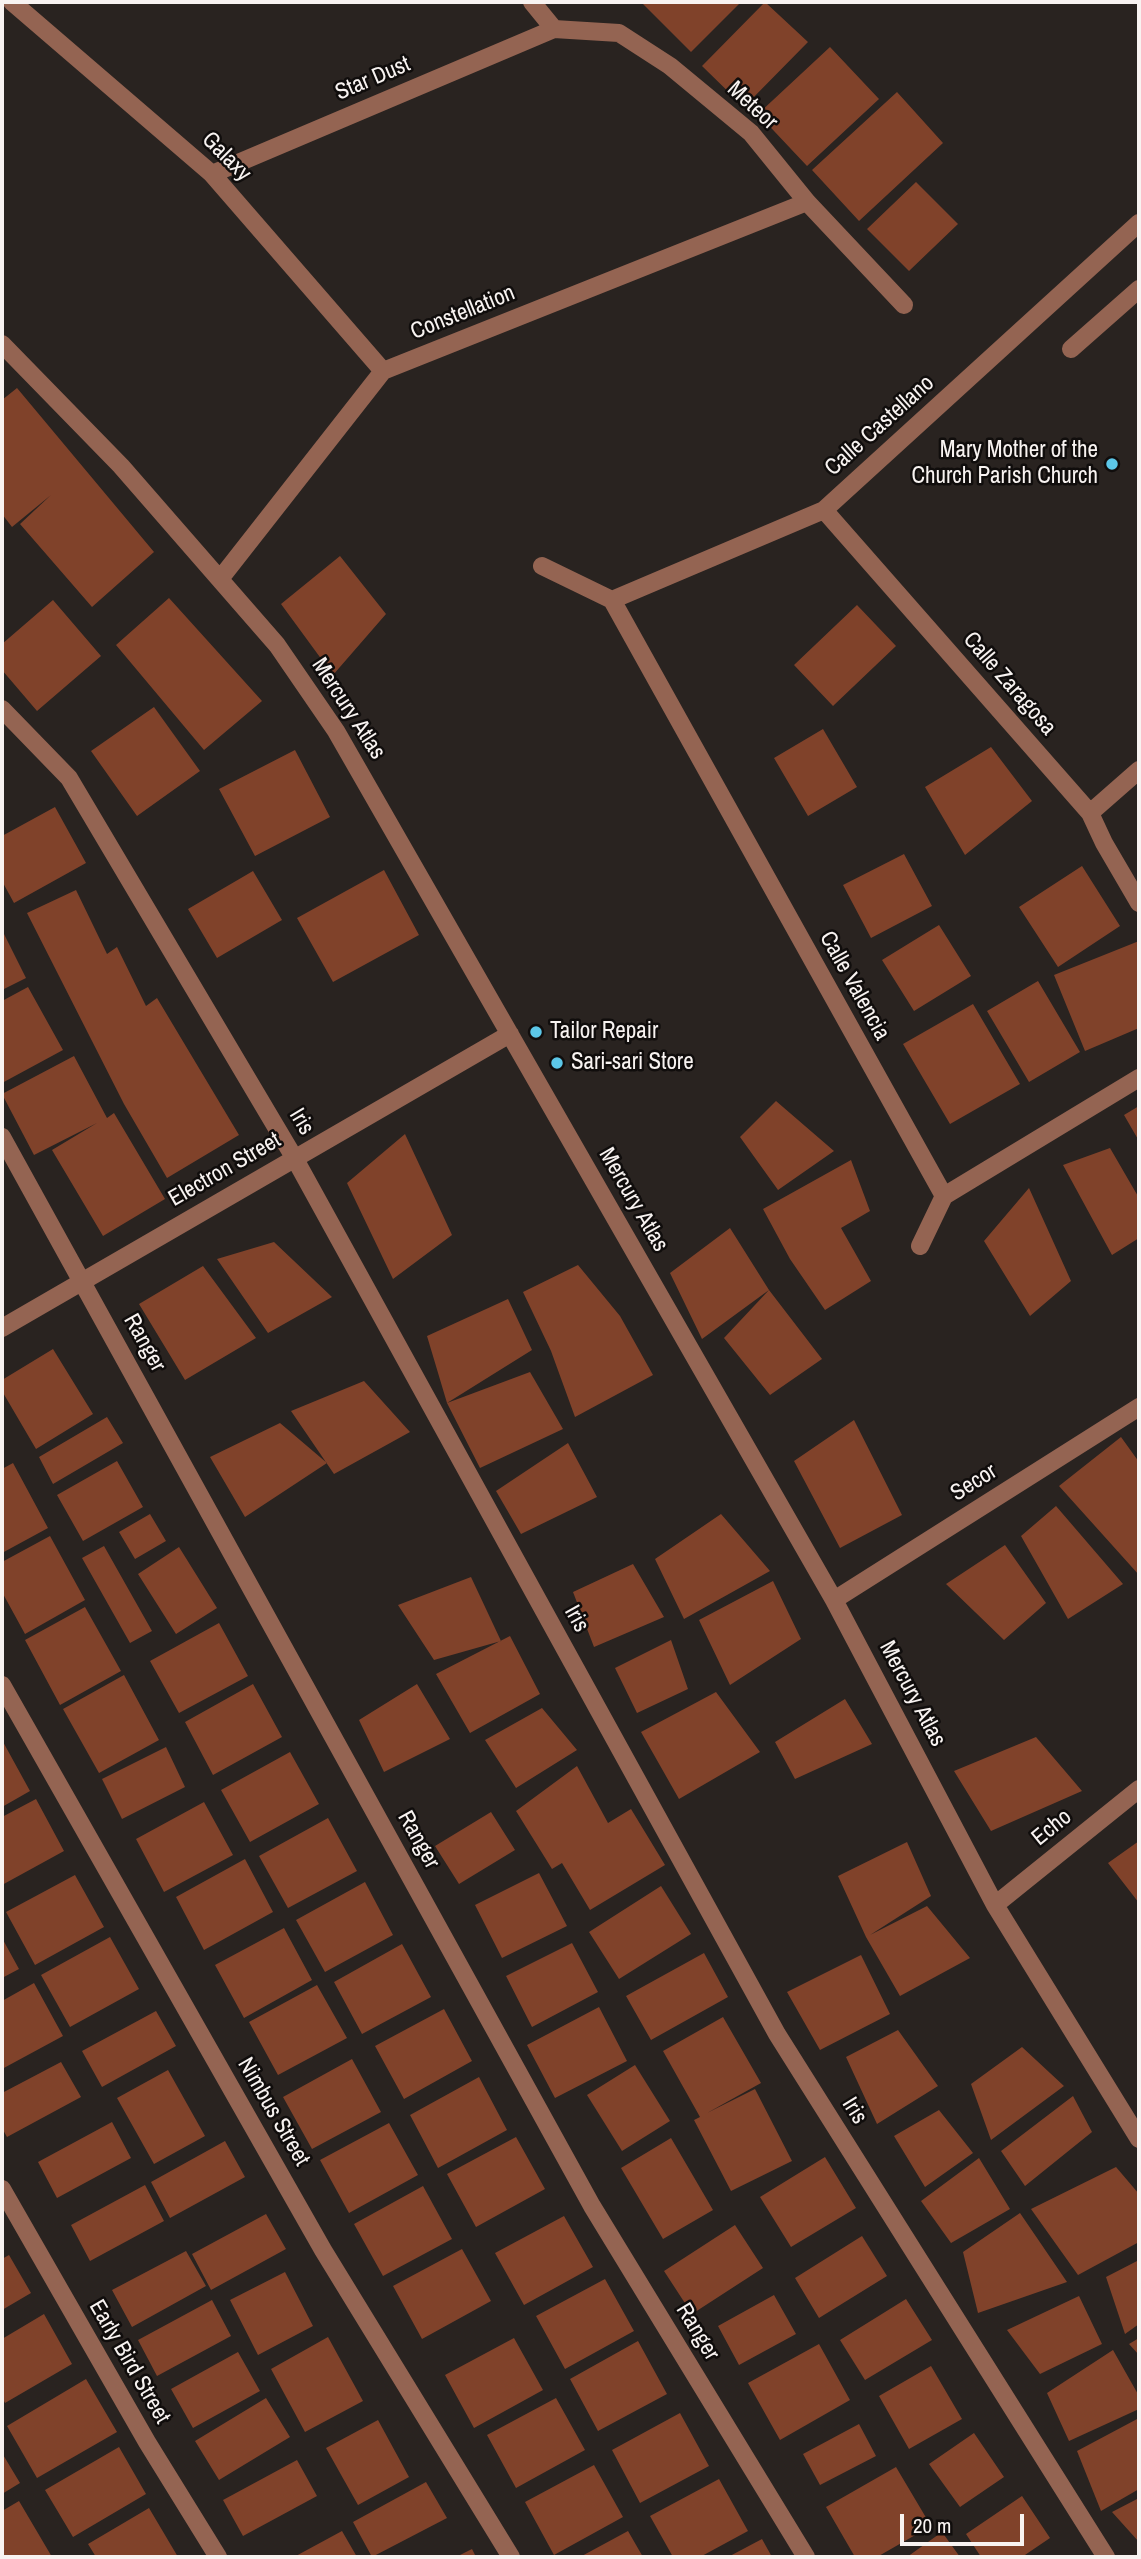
<!DOCTYPE html>
<style>
body{margin:0}
#map{position:relative;width:1141px;height:2559px;overflow:hidden;background:#292320;font-family:"Archivo Narrow",sans-serif}
canvas{display:block}
.frame{position:absolute;inset:0;border:4px solid #f8f3f1;pointer-events:none}
.scale{position:absolute;left:900px;top:2514px;width:124px;height:32px;box-sizing:border-box;border:4px solid #f8f3f1;border-top:0;padding-left:9px;font-size:21px;line-height:24px;white-space:nowrap;color:#f8f3f1;-webkit-text-stroke:5px #100d0c;paint-order:stroke}
</style>
<div id="map">
<canvas width="1141" height="2559"></canvas>
<div class="frame"></div>
<div class="scale">20 m</div>
</div>
<script>
const context = document.querySelector('canvas').getContext('2d');
context.lineJoin = 'round';
function fillPath(path, color) {
  context.fillStyle = color;
  context.fill(path, 'evenodd');
}
function poly(rows) {
  const path = new Path2D();
  for (const r of rows) {
    path.moveTo(r[0], r[1]);
    for (let i = 2; i < r.length; i += 2) path.lineTo(r[i], r[i + 1]);
  }
  return path;
}
function strokePath(path, color, width, dash) {
  context.strokeStyle = color;
  context.lineWidth = width;
  context.lineCap = dash ? 'butt' : 'round';
  context.setLineDash(dash || []);
  context.stroke(path);
}
function drawText(font, color, halo, rows, align = 'center') {
  context.font = font + ' "Archivo Narrow",sans-serif';
  context.lineWidth = 5;
  context.setLineDash([]);
  context.textBaseline = 'middle';
  context.strokeStyle = halo;
  context.fillStyle = color;
  for (const [text, x, y, turn = 0] of rows) {
    context.save();
    context.translate(x, y);
    context.rotate((+turn || 0) * Math.PI / 180);
    context.textAlign = isNaN(turn) ? turn : align;
    if (halo) context.strokeText(text, 0, 0);
    context.fillText(text, 0, 0);
    context.restore();
  }
}
fillPath(poly([
 [645,2,741,2,691,52,643,4],
 [765,2,808,42,744,107,702,66],
 [830,47,879,99,807,166,758,114],
 [897,92,943,143,859,221,812,170],
 [916,182,958,224,909,271,867,229],
 [17,388,154,552,92,607,20,524,51,495,12,527,2,514,2,400],
 [340,556,386,614,333,675,281,604],
 [169,598,262,701,204,750,116,645],
 [53,600,101,656,37,711,2,670,2,644],
 [857,605,896,646,833,706,794,665],
 [154,707,200,771,137,816,91,751],
 [823,729,857,787,808,816,774,758],
 [991,747,1032,801,965,855,925,787],
 [295,750,330,817,255,856,219,789],
 [55,807,86,863,14,903,2,881,2,836],
 [904,854,932,906,871,938,843,885],
 [1082,866,1120,926,1058,967,1019,907],
 [384,870,419,935,333,982,297,918],
 [253,871,282,920,217,958,188,909],
 [76,890,107,954,117,947,146,1006,157,998,239,1135,167,1178,124,1104,27,913],
 [939,925,971,976,914,1011,882,960],
 [2,930,26,978,2,990],
 [1139,941,1139,1028,1085,1051,1054,975],
 [1038,981,1080,1052,1029,1082,987,1011],
 [28,987,63,1050,2,1083,2,1001],
 [973,1004,1020,1084,950,1124,903,1044],
 [74,1056,107,1118,114,1113,165,1199,103,1236,52,1150,97,1123,34,1155,2,1094],
 [776,1101,834,1151,778,1190,740,1137],
 [1139,1106,1139,1141,1124,1115],
 [405,1134,452,1235,393,1279,347,1183],
 [1110,1148,1139,1198,1139,1238,1112,1255,1063,1165],
 [851,1160,870,1211,841,1228,871,1281,825,1310,790,1259,763,1209],
 [1029,1188,1071,1281,1030,1316,984,1241],
 [730,1228,769,1290,822,1359,770,1395,724,1338,769,1290,702,1339,670,1273],
 [274,1242,332,1297,268,1333,217,1259],
 [578,1265,620,1316,653,1375,575,1417,551,1351,523,1292],
 [203,1266,256,1338,185,1380,139,1304],
 [508,1299,532,1350,447,1403,427,1336],
 [53,1349,93,1414,36,1449,2,1391,2,1380],
 [530,1372,563,1429,480,1468,447,1403],
 [364,1381,410,1432,334,1474,291,1411],
 [107,1417,123,1443,53,1484,39,1457],
 [854,1420,902,1515,840,1548,794,1461],
 [280,1423,327,1463,245,1517,210,1457],
 [1121,1437,1139,1462,1139,1575,1059,1486],
 [568,1443,597,1497,521,1534,496,1491],
 [117,1461,143,1507,83,1541,57,1495],
 [13,1463,48,1528,2,1553,2,1469],
 [1056,1506,1123,1584,1068,1619,1021,1536],
 [150,1514,166,1541,135,1559,119,1532],
 [721,1514,770,1571,684,1619,655,1559],
 [50,1536,85,1600,25,1634,2,1592,2,1562],
 [1005,1545,1046,1603,1004,1640,946,1584],
 [104,1546,152,1631,130,1643,82,1558],
 [179,1547,217,1608,176,1634,138,1574],
 [633,1564,664,1617,594,1647,573,1592],
 [471,1577,501,1641,434,1660,398,1605],
 [773,1581,801,1639,730,1685,699,1620],
 [85,1607,121,1671,60,1705,25,1640],
 [219,1623,248,1676,179,1713,150,1661],
 [510,1636,540,1694,470,1733,436,1674],
 [671,1640,688,1689,637,1713,615,1668],
 [124,1675,159,1740,99,1773,63,1709],
 [253,1684,282,1737,213,1775,185,1722],
 [417,1684,450,1739,384,1772,359,1720],
 [716,1692,760,1752,679,1799,641,1732],
 [845,1699,872,1744,795,1779,775,1742],
 [542,1708,577,1750,516,1788,485,1740],
 [1036,1737,1082,1791,991,1831,954,1771],
 [2,1740,30,1791,2,1807],
 [166,1747,185,1787,122,1819,102,1779],
 [290,1752,319,1804,250,1842,221,1790],
 [577,1766,608,1823,631,1809,665,1865,590,1910,562,1863,552,1869,516,1811],
 [36,1799,64,1851,2,1885,2,1817],
 [204,1802,233,1855,164,1892,136,1839],
 [491,1812,515,1850,459,1884,435,1846],
 [328,1818,357,1871,288,1908,259,1856],
 [1139,1841,1139,1903,1108,1863],
 [907,1842,931,1896,870,1935,927,1906,970,1958,900,1996,866,1937,838,1876],
 [245,1859,273,1912,204,1950,176,1897],
 [539,1873,567,1926,502,1958,475,1905],
 [75,1875,104,1927,35,1965,6,1912],
 [365,1882,393,1935,325,1972,296,1920],
 [661,1886,691,1934,619,1979,589,1932],
 [284,1928,312,1980,244,2018,215,1965],
 [110,1937,139,1989,70,2027,41,1975],
 [2,1938,19,1969,2,1978],
 [572,1943,598,1992,532,2027,506,1976],
 [402,1944,431,1997,362,2034,334,1982],
 [704,1953,728,1997,651,2040,626,1996],
 [861,1955,890,2014,820,2050,787,1992],
 [34,1983,63,2036,2,2069,2,2001],
 [317,1985,347,2038,278,2075,249,2022],
 [599,2007,627,2061,555,2098,527,2045],
 [444,2009,472,2061,404,2099,375,2046],
 [156,2011,176,2046,102,2087,82,2051],
 [723,2017,761,2083,707,2113,755,2089,792,2161,731,2191,694,2120,700,2117,663,2051],
 [898,2030,938,2086,877,2124,846,2057],
 [1022,2047,1064,2086,991,2140,971,2084],
 [352,2059,381,2112,312,2149,283,2097],
 [61,2062,81,2097,7,2137,2,2128,2,2093],
 [635,2065,670,2121,622,2151,587,2095],
 [168,2070,205,2136,154,2164,117,2098],
 [479,2077,507,2130,438,2168,410,2115],
 [1073,2096,1092,2132,1025,2186,1001,2151],
 [939,2110,973,2153,925,2187,894,2136],
 [112,2122,131,2158,57,2198,38,2162],
 [389,2123,418,2175,349,2213,320,2160],
 [516,2137,545,2189,476,2227,447,2174],
 [671,2138,713,2210,663,2239,621,2168],
 [225,2141,245,2177,170,2218,151,2182],
 [825,2157,856,2208,791,2247,760,2197],
 [979,2158,1010,2209,951,2243,921,2201],
 [1116,2167,1139,2194,1139,2242,1078,2275,1031,2209],
 [145,2185,164,2221,90,2261,71,2225],
 [423,2186,452,2239,383,2276,354,2224],
 [1020,2213,1067,2282,978,2313,963,2252],
 [266,2214,286,2249,211,2290,192,2254],
 [564,2216,593,2267,524,2305,495,2253],
 [735,2225,763,2268,692,2314,664,2271],
 [862,2236,887,2276,819,2318,795,2278],
 [462,2249,491,2301,422,2339,393,2286],
 [186,2251,206,2286,132,2327,112,2290],
 [9,2255,31,2293,2,2310,2,2259],
 [1139,2260,1139,2324,1125,2334,1106,2277],
 [285,2272,313,2326,258,2355,230,2300],
 [605,2279,634,2331,565,2369,536,2316],
 [774,2295,796,2334,739,2365,718,2326],
 [1079,2296,1102,2344,1040,2374,1007,2330],
 [906,2299,932,2340,865,2380,840,2340],
 [212,2300,231,2336,157,2376,138,2340],
 [44,2314,72,2364,5,2403,2,2397,2,2339],
 [328,2337,363,2401,305,2432,271,2369],
 [514,2338,543,2390,474,2428,445,2375],
 [1139,2338,1139,2355,1129,2344],
 [638,2341,667,2394,598,2431,570,2379],
 [819,2344,850,2400,780,2440,748,2383],
 [1113,2350,1139,2396,1139,2409,1069,2441,1047,2393],
 [238,2352,260,2391,193,2428,171,2389],
 [931,2366,962,2419,909,2449,879,2396],
 [86,2379,117,2432,37,2478,7,2426],
 [266,2398,290,2437,219,2480,195,2441],
 [556,2398,585,2450,516,2488,487,2435],
 [680,2413,709,2466,640,2503,612,2450],
 [1139,2418,1139,2489,1101,2511,1077,2451],
 [378,2420,409,2477,358,2505,326,2448],
 [859,2424,876,2456,820,2485,803,2454],
 [974,2433,1004,2477,960,2507,929,2464],
 [119,2447,146,2494,73,2537,45,2490],
 [2,2453,20,2483,2,2494],
 [297,2460,317,2496,243,2536,223,2500],
 [594,2465,623,2517,554,2555,525,2502],
 [896,2467,931,2526,877,2557,855,2557,826,2507],
 [719,2479,748,2531,700,2557,673,2557,650,2516],
 [426,2482,447,2518,372,2557,353,2522],
 [1022,2496,1050,2538,1022,2557,981,2557,966,2534],
 [1139,2498,1139,2542,1112,2512],
 [19,2501,52,2557,2,2557,2,2511],
 [149,2508,178,2557,96,2557,88,2544],
 [342,2531,357,2557,294,2557],
 [628,2531,643,2557,580,2557],
 [942,2532,960,2557,907,2557],
 [762,2539,772,2557,728,2557],
 [472,2549,476,2557,456,2557]
]), '#80422a');
strokePath(poly([
 [12,2,212,174,383,371],
 [532,2,554,29,619,33,670,66,751,133,807,202,904,305],
 [212,174,554,29],
 [2,344,121,466,277,645,336,731,834,1600,995,1905,1139,2139],
 [1071,349,1139,289],
 [824,510,1090,813,1104,843,1139,903],
 [542,566,612,600],
 [220,579,383,371,807,202],
 [612,600,944,1196],
 [612,600,824,510,1139,223],
 [2,709,69,778,295,1159,777,2034,1106,2557],
 [1090,813,1139,770],
 [2,1137,592,2206,806,2557],
 [944,1196,1139,1078],
 [920,1246,944,1196],
 [2,1328,510,1034],
 [834,1600,1139,1407],
 [2,1685,323,2250,511,2557],
 [995,1905,1139,1789],
 [2,2189,147,2442,218,2557]
]), '#946452', 18);
for (const [x, y, r, color] of [
 [1112,464,7,"#5cc7e8"],
 [536,1032,7,"#5cc7e8"],
 [557,1063,7,"#5cc7e8"]
]) {
  const dot = new Path2D();
  dot.arc(x, y, r, 0, 2 * Math.PI);
  context.fillStyle = color;
  context.fill(dot);
  strokePath(dot, '#100d0c', 2.5);
}
drawText('23px', '#f8f3f1', '#100d0c', [
 ["Star Dust",373,79,-23],
 ["Meteor",752,106,43],
 ["Galaxy",226,157,45],
 ["Constellation",463,313,-22],
 ["Calle Castellano",880,426,-42],
 ["Calle Zaragosa",1009,684,49],
 ["Mercury Atlas",348,709,57],
 ["Calle Valencia",854,986,61],
 ["Iris",301,1122,59],
 ["Electron Street",225,1170,-30],
 ["Mercury Atlas",633,1200,60],
 ["Ranger",144,1343,61],
 ["Secor",974,1483,-32],
 ["Iris",576,1619,61],
 ["Mercury Atlas",912,1694,62],
 ["Echo",1052,1828,-39],
 ["Ranger",418,1840,61],
 ["Iris",854,2111,58],
 ["Nimbus Street",273,2112,60],
 ["Ranger",697,2332,59],
 ["Early Bird Street",129,2362,60]
]);
drawText('23px', '#f8f3f1', '#100d0c', [
 ["Mary Mother of the",1098,451,"right"],
 ["Church Parish Church",1098,477,"right"],
 ["Tailor Repair",550,1032],
 ["Sari-sari Store",571,1063]
], 'left');
</script>
